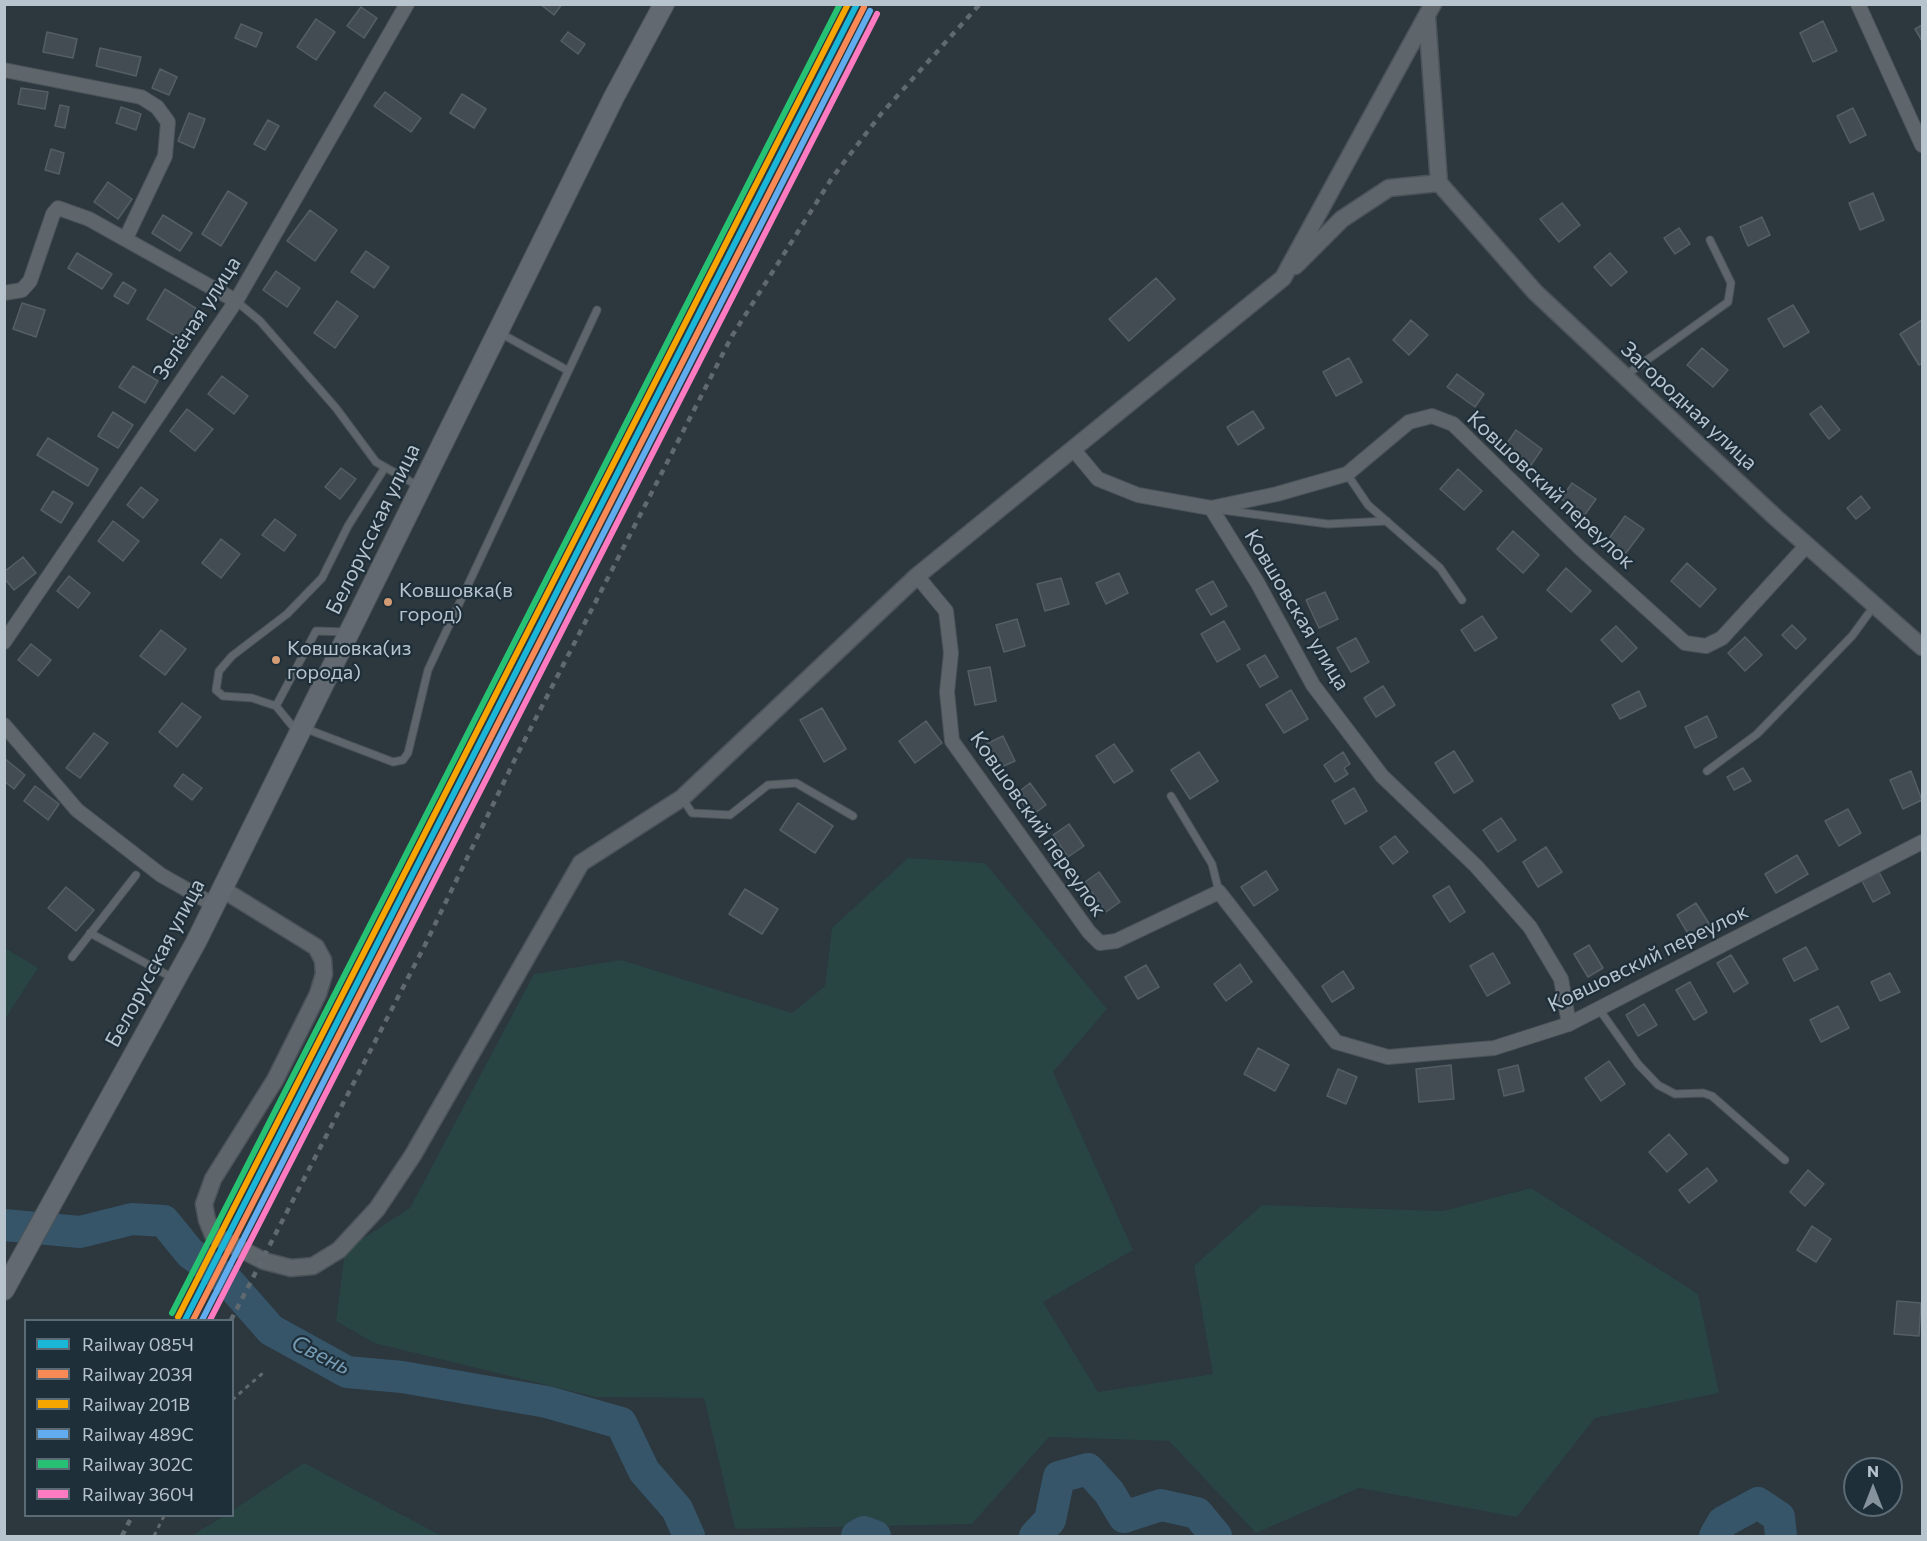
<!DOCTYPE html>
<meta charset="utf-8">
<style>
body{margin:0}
#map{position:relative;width:1927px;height:1541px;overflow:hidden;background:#2c373e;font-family:Commissioner,sans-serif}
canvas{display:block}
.frame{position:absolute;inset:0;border:6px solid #b7c4ce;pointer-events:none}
.legend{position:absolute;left:24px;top:1319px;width:210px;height:198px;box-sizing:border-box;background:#1e2f3a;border:2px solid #5b6b75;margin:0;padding:8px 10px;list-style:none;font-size:18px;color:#b7c4ce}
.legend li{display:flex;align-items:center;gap:12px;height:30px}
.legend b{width:30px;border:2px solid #5b6b75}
.north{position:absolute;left:1843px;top:1457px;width:60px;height:60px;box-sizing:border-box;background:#1e2f3a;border:2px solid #5b6b75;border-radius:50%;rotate:0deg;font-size:16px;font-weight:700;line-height:24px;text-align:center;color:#b7c4ce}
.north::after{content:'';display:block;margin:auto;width:21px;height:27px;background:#86939c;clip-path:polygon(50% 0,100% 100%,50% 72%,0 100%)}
</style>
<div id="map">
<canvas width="1927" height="1541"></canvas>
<div class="frame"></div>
<ul class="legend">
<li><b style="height:8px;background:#1ab6d8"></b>Railway 085Ч</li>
<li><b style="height:8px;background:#f98a56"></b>Railway 203Я</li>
<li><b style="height:8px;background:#f7a600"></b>Railway 201В</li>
<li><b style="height:8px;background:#60acee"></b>Railway 489С</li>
<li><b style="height:8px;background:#26c172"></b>Railway 302С</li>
<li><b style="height:8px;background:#fe7ac1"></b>Railway 360Ч</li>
</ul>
<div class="north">N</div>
</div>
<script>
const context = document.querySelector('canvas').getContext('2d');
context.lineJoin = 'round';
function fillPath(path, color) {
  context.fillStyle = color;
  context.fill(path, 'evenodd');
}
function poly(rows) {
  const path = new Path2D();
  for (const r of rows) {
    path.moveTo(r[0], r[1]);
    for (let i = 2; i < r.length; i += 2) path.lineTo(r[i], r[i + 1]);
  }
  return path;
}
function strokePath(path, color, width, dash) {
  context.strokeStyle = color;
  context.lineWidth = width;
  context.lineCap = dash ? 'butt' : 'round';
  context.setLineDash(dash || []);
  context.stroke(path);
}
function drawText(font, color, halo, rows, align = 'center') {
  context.font = font + ' Commissioner,sans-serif';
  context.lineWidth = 4.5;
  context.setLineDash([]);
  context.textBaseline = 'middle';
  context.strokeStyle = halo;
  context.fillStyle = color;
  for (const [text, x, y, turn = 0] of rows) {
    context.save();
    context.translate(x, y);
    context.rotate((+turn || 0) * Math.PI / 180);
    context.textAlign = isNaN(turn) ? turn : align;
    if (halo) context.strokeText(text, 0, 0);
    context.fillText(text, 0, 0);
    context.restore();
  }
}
fillPath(poly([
 [908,858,985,863,1107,1009,1053,1072,1133,1250,1043,1302,1098,1392,1213,1374,1194,1266,1262,1205,1443,1211,1531,1188,1698,1294,1719,1393,1595,1418,1517,1517,1359,1488,1256,1533,1169,1441,1049,1437,972,1524,735,1529,704,1398,596,1397,374,1343,336,1321,345,1250,410,1208,534,974,621,960,792,1013,825,986,832,928],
 [5,948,38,968,5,1019,5,947],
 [304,1463,442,1536,191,1536,224,1516,232,1516,233,1510]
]), '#284443');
strokePath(poly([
 [4,1225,80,1232,132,1219,164,1221,190,1253,227,1280,271,1330,347,1372,402,1377,547,1402,621,1423,644,1471,677,1509,689,1536],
 [857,1536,864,1532,875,1536],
 [1035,1536,1050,1520,1059,1477,1088,1469,1109,1492,1124,1517,1161,1505,1197,1513,1216,1536],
 [1715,1536,1723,1522,1758,1503,1779,1517,1781,1536]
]), '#365569', 32);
const building = poly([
 [540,4,562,4,554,15,540,4],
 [361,7,377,18,364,38,347,26,361,7],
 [316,19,335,32,316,60,297,47,316,19],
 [1823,21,1837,51,1813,62,1800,33,1823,21],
 [241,24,262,33,256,47,235,38,241,24],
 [1922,25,1922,41,1915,29,1922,25],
 [47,32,77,39,73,58,43,52,47,32],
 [568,32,585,44,578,54,561,41,568,32],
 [100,48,141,57,136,76,96,66,100,48],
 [160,69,177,77,169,95,152,88,160,69],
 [21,88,48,92,45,109,18,104,21,88],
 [385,92,421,118,411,132,374,106,385,92],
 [462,94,486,109,474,128,450,113,462,94],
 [60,105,69,107,65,128,55,126,60,105],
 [121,107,141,114,136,130,116,123,121,107],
 [1853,108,1866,135,1850,143,1837,116,1853,108],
 [189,113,205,119,194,148,178,141,189,113],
 [268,120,279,126,265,150,254,144,268,120],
 [51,149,64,153,59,174,45,170,51,149],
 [108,182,132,199,118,219,94,202,108,182],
 [228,191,247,203,221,246,202,234,228,191],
 [1873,193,1884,220,1860,230,1849,203,1873,193],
 [1562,203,1580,225,1559,242,1540,219,1562,203],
 [310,210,337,230,315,261,287,241,310,210],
 [163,215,192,233,180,251,152,233,163,215],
 [1762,217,1770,235,1748,246,1740,227,1762,217],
 [1679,228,1690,244,1675,254,1664,238,1679,228],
 [366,251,389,267,374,288,351,272,366,251],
 [77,253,112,274,102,289,68,268,77,253],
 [1610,253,1627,272,1611,286,1594,267,1610,253],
 [276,271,300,288,287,307,263,290,276,271],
 [1156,278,1175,299,1129,341,1109,319,1156,278],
 [123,282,136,290,128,304,114,296,123,282],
 [165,289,200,311,182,340,147,319,165,289],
 [337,301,358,316,335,348,314,333,337,301],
 [22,303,45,310,36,337,13,329,22,303],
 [1793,305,1809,332,1784,347,1768,319,1793,305],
 [1411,320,1428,335,1409,355,1393,340,1411,320],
 [1922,320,1922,363,1919,365,1900,334,1922,320],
 [1702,348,1728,370,1713,387,1687,365,1702,348],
 [1349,358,1362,382,1336,396,1323,372,1349,358],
 [133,366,158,381,145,403,119,387,133,366],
 [1457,374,1484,394,1475,407,1447,387,1457,374],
 [222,376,248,396,234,414,208,394,222,376],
 [1821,406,1840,430,1829,439,1810,414,1821,406],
 [187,409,213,429,195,451,170,431,187,409],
 [1253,411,1264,428,1238,445,1227,427,1253,411],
 [113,412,133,425,118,448,98,436,113,412],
 [1516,430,1542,449,1531,465,1505,446,1516,430],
 [48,438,98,469,88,486,37,455,48,438],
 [341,468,356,479,340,499,325,487,341,468],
 [1458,469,1482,491,1464,510,1440,489,1458,469],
 [1572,483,1596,499,1584,516,1561,499,1572,483],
 [141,487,158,500,143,518,127,505,141,487],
 [53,491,73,503,61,523,41,510,53,491],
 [1861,496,1870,508,1856,519,1847,508,1861,496],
 [1625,516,1644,529,1626,553,1608,540,1625,516],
 [275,519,296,535,284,551,262,535,275,519],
 [113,521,139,541,123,561,98,541,113,521],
 [1513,531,1539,555,1523,573,1497,549,1513,531],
 [221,539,240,554,221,578,202,563,221,539],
 [23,557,36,573,14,590,4,578,4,572,23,557],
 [1687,563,1716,589,1700,607,1671,581,1687,563],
 [1566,568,1591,591,1571,612,1547,590,1566,568],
 [1119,573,1128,593,1106,604,1096,583,1119,573],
 [69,576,90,593,78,608,57,591,69,576],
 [1061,578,1069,604,1045,611,1037,584,1061,578],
 [1213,581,1227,606,1211,615,1196,590,1213,581],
 [1325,592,1338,619,1319,628,1306,600,1325,592],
 [1482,616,1497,638,1475,651,1461,630,1482,616],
 [1017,619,1025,646,1004,652,996,625,1017,619],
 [1224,621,1240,649,1217,662,1201,634,1224,621],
 [1792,625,1806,639,1796,649,1782,635,1792,625],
 [1616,626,1637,648,1622,662,1601,640,1616,626],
 [161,630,186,649,165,675,140,656,161,630],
 [1745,637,1762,655,1745,671,1728,653,1745,637],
 [1356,638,1369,662,1351,672,1337,648,1356,638],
 [31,644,51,660,38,676,18,660,31,644],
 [1265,655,1278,677,1260,687,1247,665,1265,655],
 [990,667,996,701,975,705,968,671,990,667],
 [1383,686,1395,705,1376,717,1364,698,1383,686],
 [1291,690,1308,719,1284,733,1266,705,1291,690],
 [1639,691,1646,706,1620,719,1612,705,1639,691],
 [182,703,201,717,177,747,159,732,182,703],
 [822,708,846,749,824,762,800,720,822,708],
 [1707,716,1717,737,1695,748,1685,727,1707,716],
 [926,721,942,743,915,763,899,741,926,721],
 [94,733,108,743,80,778,66,768,94,733],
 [1003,736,1015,761,997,769,986,744,1003,736],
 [1114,744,1133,771,1114,783,1096,756,1114,744],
 [1454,751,1473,781,1454,793,1435,763,1454,751],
 [1199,752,1218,781,1190,799,1171,770,1199,752],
 [1343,752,1350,764,1344,768,1348,774,1335,782,1324,765,1343,752],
 [4,758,25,775,14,789,4,781,4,758],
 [1743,768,1751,781,1734,790,1727,777,1743,768],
 [1911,771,1922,800,1903,809,1890,780,1911,771],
 [183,774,202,788,192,800,174,786,183,774],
 [1030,783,1046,805,1031,816,1016,794,1030,783],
 [35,786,59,804,48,820,24,801,35,786],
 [1354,788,1367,811,1345,824,1332,801,1354,788],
 [798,803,833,826,815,853,780,830,798,803],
 [1848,809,1861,833,1839,846,1825,821,1848,809],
 [1501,818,1516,840,1498,852,1483,830,1501,818],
 [1069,824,1084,846,1068,857,1053,835,1069,824],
 [1395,836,1408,852,1393,864,1380,847,1395,836],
 [1546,847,1562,872,1538,887,1523,862,1546,847],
 [1797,855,1808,874,1776,893,1765,874,1797,855],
 [1266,871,1278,890,1254,906,1241,887,1266,871],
 [1099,872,1120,902,1106,912,1085,882,1099,872],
 [1879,872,1890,893,1873,902,1862,881,1879,872],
 [1449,886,1465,912,1450,922,1433,896,1449,886],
 [66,887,94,910,76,931,48,908,66,887],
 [745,889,778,909,762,934,729,914,745,889],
 [1696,903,1710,925,1690,937,1677,915,1696,903],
 [1589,945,1603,968,1588,977,1574,954,1589,945],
 [1806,947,1818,969,1794,981,1783,959,1806,947],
 [1493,953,1510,983,1487,996,1470,966,1493,953],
 [1731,955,1748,983,1734,992,1717,963,1731,955],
 [1240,964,1252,982,1226,1001,1214,984,1240,964],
 [1146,965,1159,987,1138,999,1125,977,1146,965],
 [1343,971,1354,988,1332,1002,1322,986,1343,971],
 [1890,973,1900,992,1880,1001,1871,982,1890,973],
 [1690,982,1707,1012,1694,1020,1676,990,1690,982],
 [1644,1004,1657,1025,1638,1036,1626,1015,1644,1004],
 [1838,1006,1849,1028,1821,1042,1810,1020,1838,1006],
 [1258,1048,1289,1065,1275,1091,1244,1074,1258,1048],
 [1609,1061,1625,1084,1601,1101,1585,1078,1609,1061],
 [1451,1065,1454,1099,1419,1102,1416,1069,1451,1065],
 [1518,1065,1524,1091,1504,1096,1498,1070,1518,1065],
 [1338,1069,1357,1077,1346,1104,1327,1096,1338,1069],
 [1669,1134,1687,1154,1667,1172,1649,1152,1669,1134],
 [1707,1168,1717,1181,1689,1203,1679,1190,1707,1168],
 [1808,1170,1824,1184,1805,1206,1790,1192,1808,1170],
 [1812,1226,1831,1239,1816,1262,1797,1250,1812,1226],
 [1897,1301,1921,1303,1919,1336,1894,1334,1897,1301]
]);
fillPath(building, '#434c52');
strokePath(building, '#545e65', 1.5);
const service = poly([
 [236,301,260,321,336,408,376,462,420,487],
 [500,333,567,370],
 [1626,375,1728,302,1731,283,1710,240],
 [1347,474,1368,505,1440,568,1462,600],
 [1222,510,1328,524,1387,521],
 [276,706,252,698,223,696,216,690,219,671,232,656,287,614,322,578,348,526,384,469],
 [304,728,393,762,403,760,408,753,428,670,597,310],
 [298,733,276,706,316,631,347,632],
 [1707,771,1757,734,1852,636,1874,606],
 [1171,796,1212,864,1219,892],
 [682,798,692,813,730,815,768,785,796,783,853,816],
 [90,933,173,978],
 [72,957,136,875],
 [1599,1009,1638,1064,1658,1085,1675,1094,1703,1093,1712,1096,1785,1160]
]);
const minor = poly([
 [1858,4,1922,145],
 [4,70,141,97,157,107,168,122,165,156,126,238],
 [4,293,22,290,30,281,53,214,58,208,89,219,236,301],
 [1073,449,1098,479,1138,495,1211,508,1257,582,1313,685,1382,776,1476,866,1530,927,1561,979,1569,1024],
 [1211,508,1277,494,1347,474,1409,422,1432,416,1453,424,1581,549,1685,643,1706,646,1722,638,1807,545],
 [917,576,946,611,951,653,947,692,952,741,1089,932,1100,943,1116,941,1219,892,1336,1042,1388,1057,1494,1048,1569,1024,1922,842],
 [4,642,236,301,407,4],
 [4,725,77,810,161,875,214,905]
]);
const tertiary = poly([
 [1427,17,1439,183],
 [1439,183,1535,292,1775,517,1922,647],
 [1295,266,1342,219,1389,188,1439,183],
 [222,889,316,947,323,960,324,974,318,994,275,1080,213,1179,204,1204,207,1220,213,1235,264,1261,291,1268,313,1266,339,1250,377,1209,413,1155,581,863,682,798,917,576,1283,278,1433,4]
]);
const secondary = poly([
 [4,1290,196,942,614,97,664,4]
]);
strokePath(service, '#4b5358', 9);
strokePath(minor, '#4b5358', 16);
strokePath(tertiary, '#4b5358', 19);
strokePath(secondary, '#4b5358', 22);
strokePath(poly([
 [232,1400,264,1372],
 [154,1536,164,1516]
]), '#60696e', 3, [4.5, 4.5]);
strokePath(service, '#5e656b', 7);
strokePath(minor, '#5e656b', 14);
strokePath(tertiary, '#5e656b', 16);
strokePath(secondary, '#626970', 20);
strokePath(poly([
 [231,1320,425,945,517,755,732,336,832,178,881,114,980,4],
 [122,1536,132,1516]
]), '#616970', 4.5, [6, 6]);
strokePath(poly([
 [185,1320,857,4]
]), '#1ab6d8', 6);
strokePath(poly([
 [193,1320,864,7]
]), '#f98a56', 6);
strokePath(poly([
 [178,1317,848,4]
]), '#f7a600', 6);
strokePath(poly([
 [202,1320,870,11]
]), '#60acee', 6);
strokePath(poly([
 [172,1313,840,4]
]), '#26c172', 6);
strokePath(poly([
 [210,1320,877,14]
]), '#fe7ac1', 6);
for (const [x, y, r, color] of [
 [388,602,5,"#d39c74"],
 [276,660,5,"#d39c74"]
]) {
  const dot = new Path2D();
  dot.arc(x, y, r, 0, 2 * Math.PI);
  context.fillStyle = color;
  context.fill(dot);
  strokePath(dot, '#1e2f3a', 2);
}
drawText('20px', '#b7c4ce', '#1e2f3a', [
 ["Ковшовка(в",399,590],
 ["город)",399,614],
 ["Ковшовка(из",287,648],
 ["города)",287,672]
], 'left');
drawText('21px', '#b7c4ce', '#1e2f3a', [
 ["Зелёная улица",197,318,-57],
 ["Загородная улица",1689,406,43],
 ["Ковшовский переулок",1551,490,43],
 ["Белорусская улица",373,529,-64],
 ["Ковшовская улица",1297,610,59],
 ["Ковшовский переулок",1038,824,55],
 ["Ковшовский переулок",1648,958,-26],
 ["Белорусская улица",155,963,-62]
]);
drawText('italic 22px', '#759bb3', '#1e2f3a', [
 ["Свень",321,1355,26]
]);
</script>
